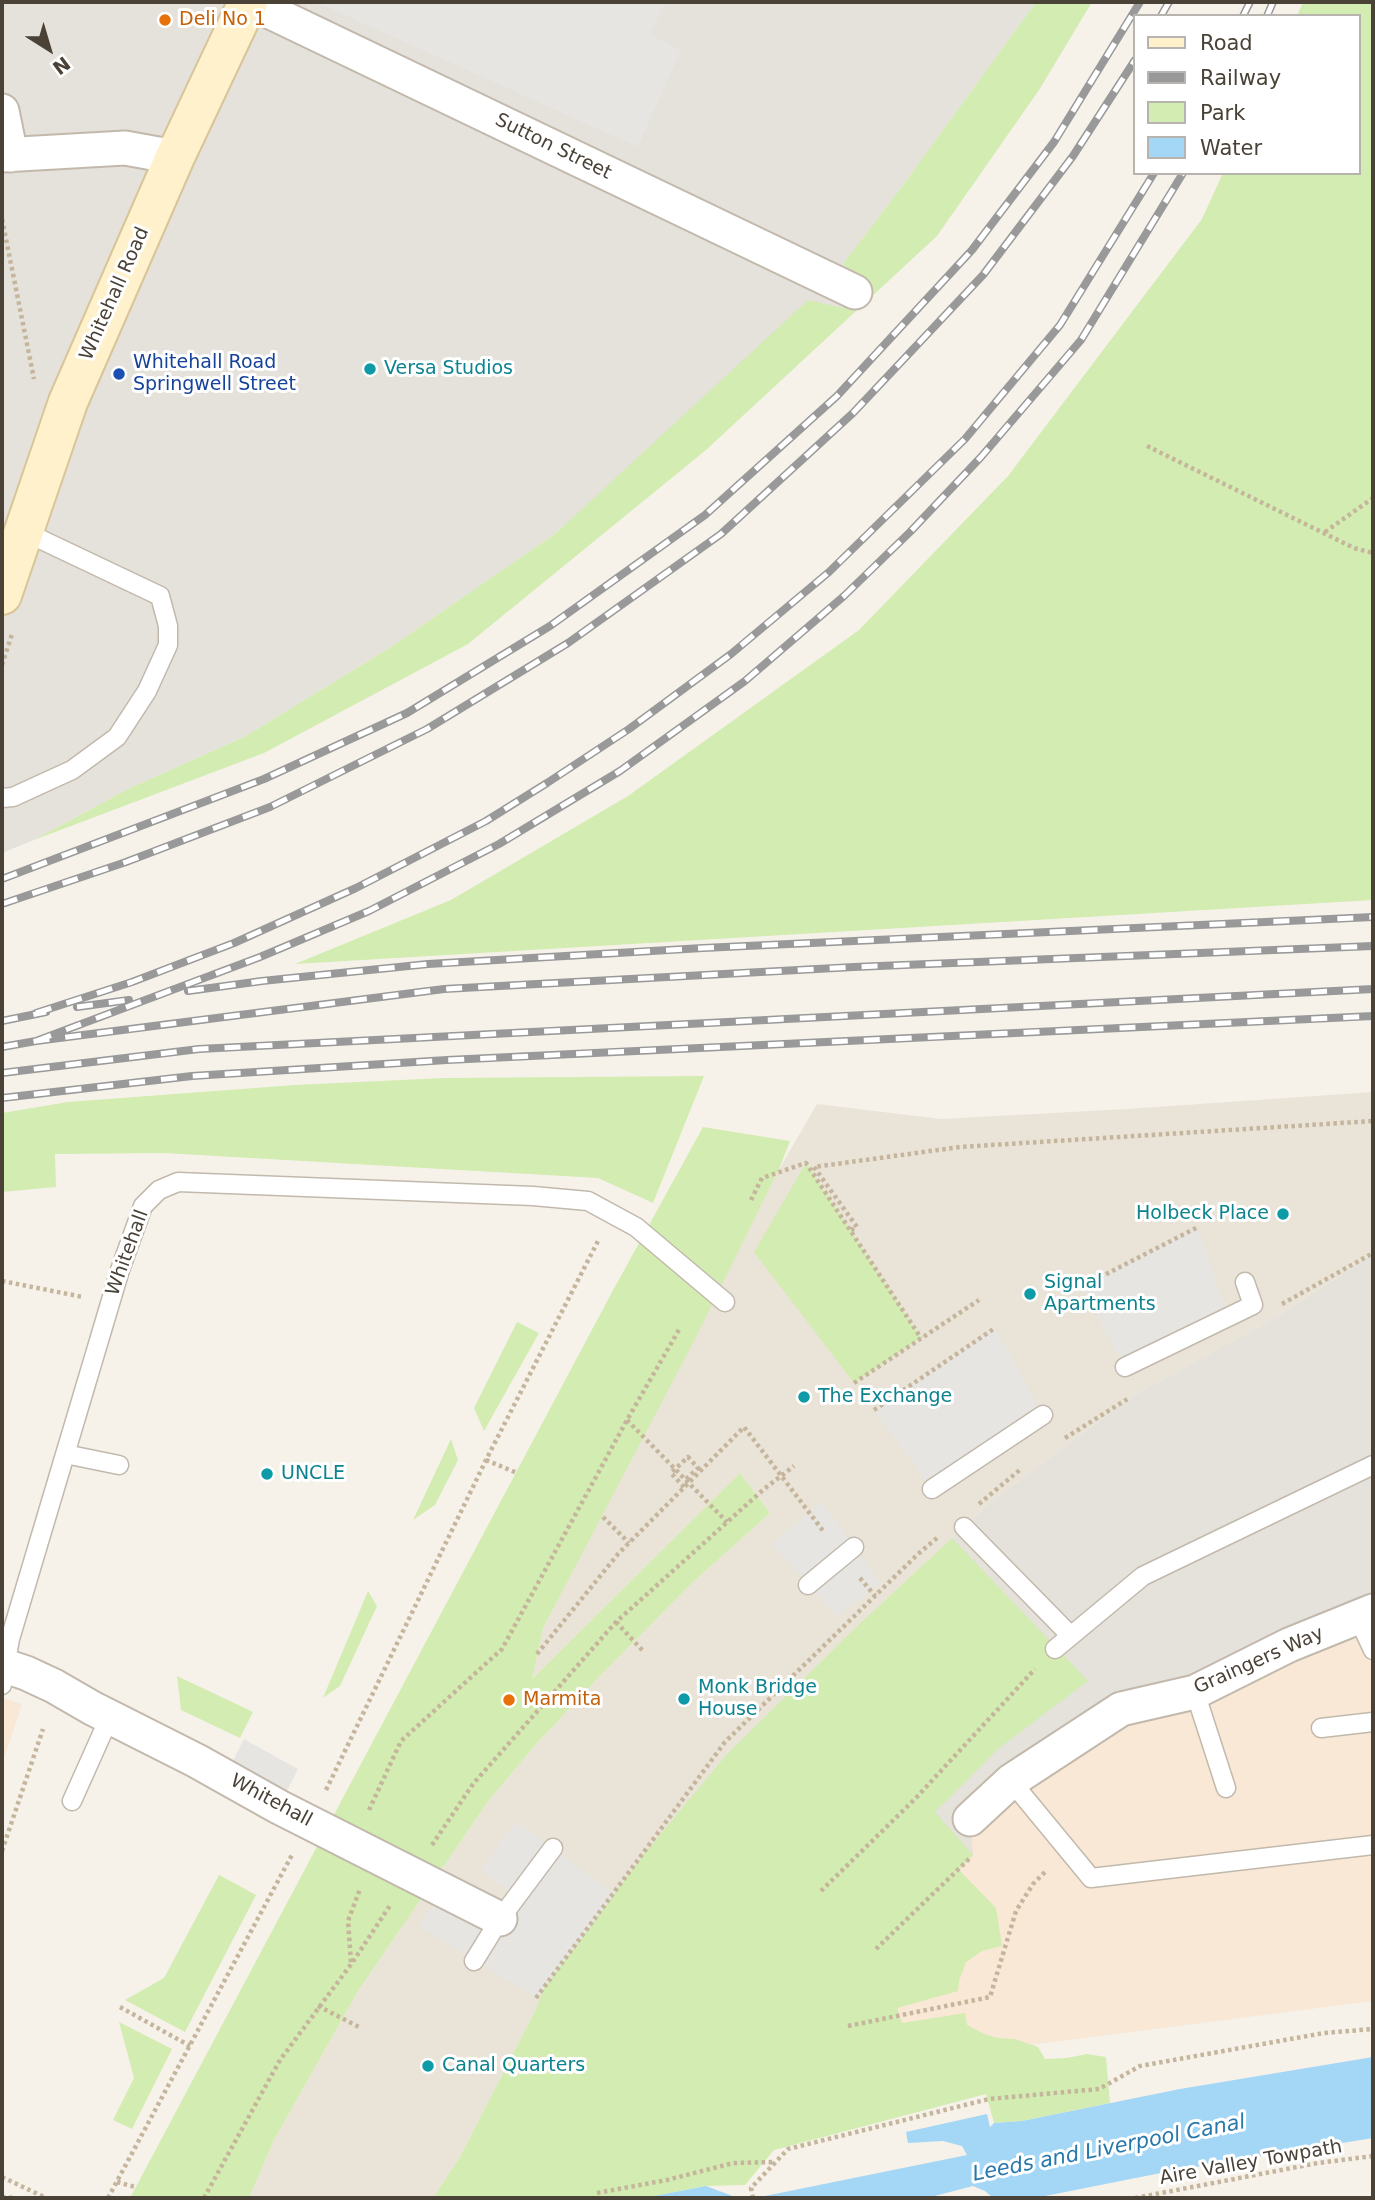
<!DOCTYPE html>
<style>
body{margin:0}
#map{position:relative;width:1375px;height:2200px;overflow:hidden;background:#f6f2ea;font-family:"DejaVu Sans",sans-serif}
canvas{display:block}
.frame{position:absolute;inset:0;border:4px solid #4a4237;pointer-events:none}
.legend{position:absolute;left:1133px;top:14px;width:228px;height:161px;box-sizing:border-box;background:#fff;border:2px solid #b7b3af;margin:0;padding:9px 12px;list-style:none;font-size:21px;color:#4a4237}
.legend li{display:flex;align-items:center;gap:14px;height:35px}
.legend b{width:35px;border:2px solid #b7b3af}
.north{position:absolute;left:14px;top:14px;width:70px;height:70px;-webkit-text-stroke:5px #fff;paint-order:stroke;rotate:143deg;font-size:19px;font-weight:700;line-height:28px;text-align:center;color:#4a4237}
.north::after{content:'';display:block;margin:auto;width:24px;height:32px;background:#4a4237;clip-path:polygon(50% 0,100% 100%,50% 72%,0 100%)}
</style>
<div id="map">
<canvas width="1375" height="2200"></canvas>
<div class="frame"></div>
<ul class="legend">
<li><b style="height:9px;background:#fff1cb"></b>Road</li>
<li><b style="height:9px;background:#999"></b>Railway</li>
<li><b style="height:19px;background:#d3ecb1"></b>Park</li>
<li><b style="height:19px;background:#a4d6f5"></b>Water</li>
</ul>
<div class="north">N</div>
</div>
<script>
const context = document.querySelector('canvas').getContext('2d');
context.lineJoin = 'round';
function fillPath(path, color) {
  context.fillStyle = color;
  context.fill(path, 'evenodd');
}
function poly(rows) {
  const path = new Path2D();
  for (const r of rows) {
    path.moveTo(r[0], r[1]);
    for (let i = 2; i < r.length; i += 2) path.lineTo(r[i], r[i + 1]);
  }
  return path;
}
function strokePath(path, color, width, dash) {
  context.strokeStyle = color;
  context.lineWidth = width;
  context.lineCap = dash ? 'butt' : 'round';
  context.setLineDash(dash || []);
  context.stroke(path);
}
function drawText(font, color, halo, rows, align = 'center') {
  context.font = font + ' "DejaVu Sans",sans-serif';
  context.lineWidth = 6;
  context.setLineDash([]);
  context.textBaseline = 'middle';
  context.strokeStyle = halo;
  context.fillStyle = color;
  for (const [text, x, y, turn = 0] of rows) {
    context.save();
    context.translate(x, y);
    context.rotate((+turn || 0) * Math.PI / 180);
    context.textAlign = isNaN(turn) ? turn : align;
    if (halo) context.strokeText(text, 0, 0);
    context.fillText(text, 0, 0);
    context.restore();
  }
}
fillPath(poly([
 [1373,1092,1373,1254,1281,1314,1133,1396,988,1504,852,1631,726,1755,645,1853,544,1988,536,2009,461,2155,433,2198,249,2198,274,2140,358,1991,489,1800,538,1742,599,1677,693,1582,770,1513,740,1473,531,1680,543,1628,759,1204,817,1104,941,1119,1127,1109]
]), '#eae4d8');
fillPath(poly([
 [1373,1611,1373,2001,1030,2045,778,2109,970,1819,1121,1709],
 [2,1698,22,1704,2,1765]
]), '#f8e8d5');
fillPath(poly([
 [2,2,1036,2,903,185,843,264,862,284,842,308,676,424,556,533,391,647,246,736,128,789,34,840,2,853],
 [1373,1254,1373,1611,1121,1709,970,1819,973,1855,958,1869,536,2009,544,1988,645,1853,726,1755,852,1631,988,1504,1133,1396,1281,1314]
]), '#e5e1db');
fillPath(poly([
 [1036,2,1092,2,1039,90,937,236,706,450,468,644,264,753,34,840,128,789,246,736,391,647,556,533,808,300,842,308,862,284,843,264,903,185],
 [1303,2,1373,2,1373,900,295,964,451,900,628,796,859,630,1008,476,1202,219,1223,173,1359,173,1359,16,1297,16],
 [704,1076,653,1203,598,1178,164,1153,55,1154,56,1187,2,1192,2,1113,68,1102,295,1085,444,1078],
 [703,1127,790,1141,779,1169,696,1337,543,1628,532,1679,740,1473,770,1513,693,1582,599,1677,538,1742,489,1800,358,1991,274,2140,249,2198,130,2198,611,1294],
 [806,1163,921,1338,854,1383,754,1252],
 [517,1322,539,1333,484,1431,474,1408],
 [451,1439,458,1460,435,1505,413,1520],
 [952,1538,1088,1681,999,1748,935,1812,973,1855,959,1870,996,1908,1002,1946,982,1951,966,1962,959,1981,958,1991,897,2008,902,2023,965,2013,967,2025,982,2033,997,2038,1015,2039,1038,2047,1045,2059,1067,2058,1087,2054,1106,2057,1110,2103,1022,2121,994,2123,986,2094,774,2150,745,2185,706,2186,644,2198,433,2198,461,2155,536,2009,544,1988,645,1853,726,1755,852,1631],
 [368,1591,377,1606,340,1686,323,1698],
 [177,1676,253,1712,240,1738,181,1710],
 [219,1875,256,1895,185,2032,125,2000,164,1978],
 [119,2022,172,2049,132,2129,113,2120,134,2078]
]), '#d3ecb1');
fillPath(poly([
 [316,2,665,2,650,35,681,50,638,147],
 [1198,1227,1225,1309,1120,1358,1081,1287],
 [995,1328,1043,1415,932,1489,874,1410],
 [821,1502,881,1583,837,1616,771,1544],
 [244,1739,298,1769,279,1807,225,1776],
 [516,1821,615,1894,536,1998,419,1926,443,1892,499,1919,517,1897,481,1870]
]), '#e7e5e2');
fillPath(poly([
 [1373,2057,1373,2138,1171,2171,1035,2198,993,2198,985,2191,973,2186,927,2198,755,2198,967,2155,962,2146,943,2141,908,2143,906,2132,987,2114,990,2127,994,2123,1022,2121,1180,2089],
 [706,2186,738,2198,644,2198]
]), '#a4d6f5');
const lane = poly([
 [2,798,13,797,72,770,117,737,147,691,168,645,168,626,160,596,23,531],
 [1125,1367,1253,1305,1245,1282],
 [65,1454,119,1465],
 [932,1489,1043,1415],
 [964,1527,1071,1636],
 [808,1585,854,1547],
 [1358,1618,1373,1650],
 [1055,1649,1143,1576,1373,1465],
 [2,1685,10,1639,120,1270,143,1206,159,1190,178,1182,533,1196,588,1201,636,1227,725,1302],
 [1195,1692,1226,1788],
 [1321,1728,1373,1722],
 [1011,1781,1091,1878,1373,1845],
 [72,1801,110,1716],
 [474,1961,500,1919,553,1848]
]);
const street = poly([
 [250,2,855,292],
 [2,111,11,155],
 [2,155,125,148,175,157],
 [2,1665,26,1673,54,1686,92,1708,197,1761,279,1807,500,1919],
 [970,1819,1011,1781,1121,1709,1195,1692,1289,1645,1373,1611]
]);
const secondary = poly([
 [2,595,68,402,175,157,248,2]
]);
strokePath(lane, '#c2b9ac', 21);
strokePath(street, '#c2b9ac', 37);
strokePath(secondary, '#d8c598', 42);
strokePath(poly([
 [2,219,34,379],
 [1147,446,1354,548,1373,553],
 [1325,532,1373,498],
 [2,665,12,634],
 [751,1200,762,1178,806,1163,921,1338],
 [851,1230,857,1227,814,1167,960,1147,1373,1121],
 [2,1281,83,1297],
 [1081,1287,1198,1227],
 [1282,1304,1373,1253],
 [854,1383,979,1300],
 [874,1410,995,1328],
 [1065,1438,1129,1398],
 [486,1460,517,1473],
 [684,1487,671,1473,688,1457,698,1468,686,1479],
 [979,1504,1021,1469],
 [603,1517,629,1543],
 [860,1578,875,1596],
 [616,1622,644,1652],
 [537,1654,618,1554,744,1427,824,1532],
 [326,1790,486,1460,599,1239],
 [369,1810,401,1741,502,1649,627,1420,680,1328],
 [432,1845,473,1784,616,1622,764,1489,794,1466],
 [2,1851,43,1729],
 [821,1891,915,1799,1035,1669],
 [876,1949,971,1857],
 [351,1962,348,1921,360,1889],
 [536,1998,725,1742,918,1554,937,1538],
 [318,2006,359,2027],
 [120,2007,190,2046],
 [848,2026,990,1997,1016,1911,1033,1884,1047,1870],
 [2,2177,46,2198],
 [117,2182,135,2187],
 [597,2193,667,2180,733,2163,774,2162],
 [2,2197,15,2198],
 [108,2198,293,1853],
 [204,2198,280,2060,352,1963,391,1904],
 [753,2198,751,2188,788,2149,989,2099,1099,2089,1140,2066,1324,2033,1373,2029],
 [1135,2198,1318,2163,1373,2156]
]), '#c5b59c', 4.5, [3.5, 3.5]);
strokePath(lane, '#fff', 18);
strokePath(street, '#fff', 33);
strokePath(secondary, '#fff1cb', 38);
const rail = poly([
 [1161,16,1169,2],
 [1243,16,1250,2],
 [1267,16,1273,2],
 [2,879,264,779,407,713,550,626,705,515,837,396,972,250,1054,142,1140,2],
 [2,904,126,862,270,807,427,729,568,643,721,534,853,413,983,275,1073,156,1135,60],
 [188,991,262,981,428,964,703,948,1373,917],
 [77,1007,129,1000],
 [36,1013,132,982,234,943,356,888,486,821,547,783,629,729,731,654,829,572,965,439,1060,325,1154,173],
 [2,1021,46,1012],
 [36,1041,260,957,369,911,499,844,620,771,745,681,844,596,910,532,981,457,1081,340,1183,173],
 [2,1047,36,1041,444,989,854,967,1373,946],
 [2,1073,199,1049,1373,989],
 [2,1098,192,1076,447,1060,1373,1016]
]);
strokePath(rail, '#999', 8);
strokePath(rail, '#fff', 5, [16]);
strokePath(poly([
 [627,1420,727,1522]
]), '#c5b59c', 4.5, [3.5, 3.5]);
for (const [x, y, r, color] of [
 [165,20,7,"#e8710a"],
 [370,369,7,"#0f9aa8"],
 [119,374,7,"#1a4fb4"],
 [1283,1214,7,"#0f9aa8"],
 [1030,1294,7,"#0f9aa8"],
 [804,1397,7,"#0f9aa8"],
 [267,1474,7,"#0f9aa8"],
 [684,1699,7,"#0f9aa8"],
 [509,1700,7,"#e8710a"],
 [428,2066,7,"#0f9aa8"]
]) {
  const dot = new Path2D();
  dot.arc(x, y, r, 0, 2 * Math.PI);
  context.fillStyle = color;
  context.fill(dot);
  strokePath(dot, '#fff', 2.5);
}
drawText('19px', '#c56008', '#fff', [
 ["Deli No 1",179,20],
 ["Marmita",523,1700]
], 'left');
drawText('19px', '#4a4237', '#fff', [
 ["Sutton Street",553,147,26],
 ["Whitehall Road",115,294,-66],
 ["Whitehall",128,1253,-70],
 ["Graingers Way",1259,1661,-24],
 ["Whitehall",271,1801,28],
 ["Aire Valley Towpath",1251,2163,-10]
]);
drawText('19px', '#164399', '#fff', [
 ["Whitehall Road",133,363],
 ["Springwell Street",133,385]
], 'left');
drawText('19px', '#0d838f', '#fff', [
 ["Versa Studios",384,369],
 ["Holbeck Place",1269,1214,"right"],
 ["Signal",1044,1283],
 ["Apartments",1044,1305],
 ["The Exchange",818,1397],
 ["UNCLE",281,1474],
 ["Monk Bridge",698,1688],
 ["House",698,1710],
 ["Canal Quarters",442,2066]
], 'left');
drawText('italic 21px', '#2778ad', '#fff', [
 ["Leeds and Liverpool Canal",1109,2149,-11]
]);
</script>
